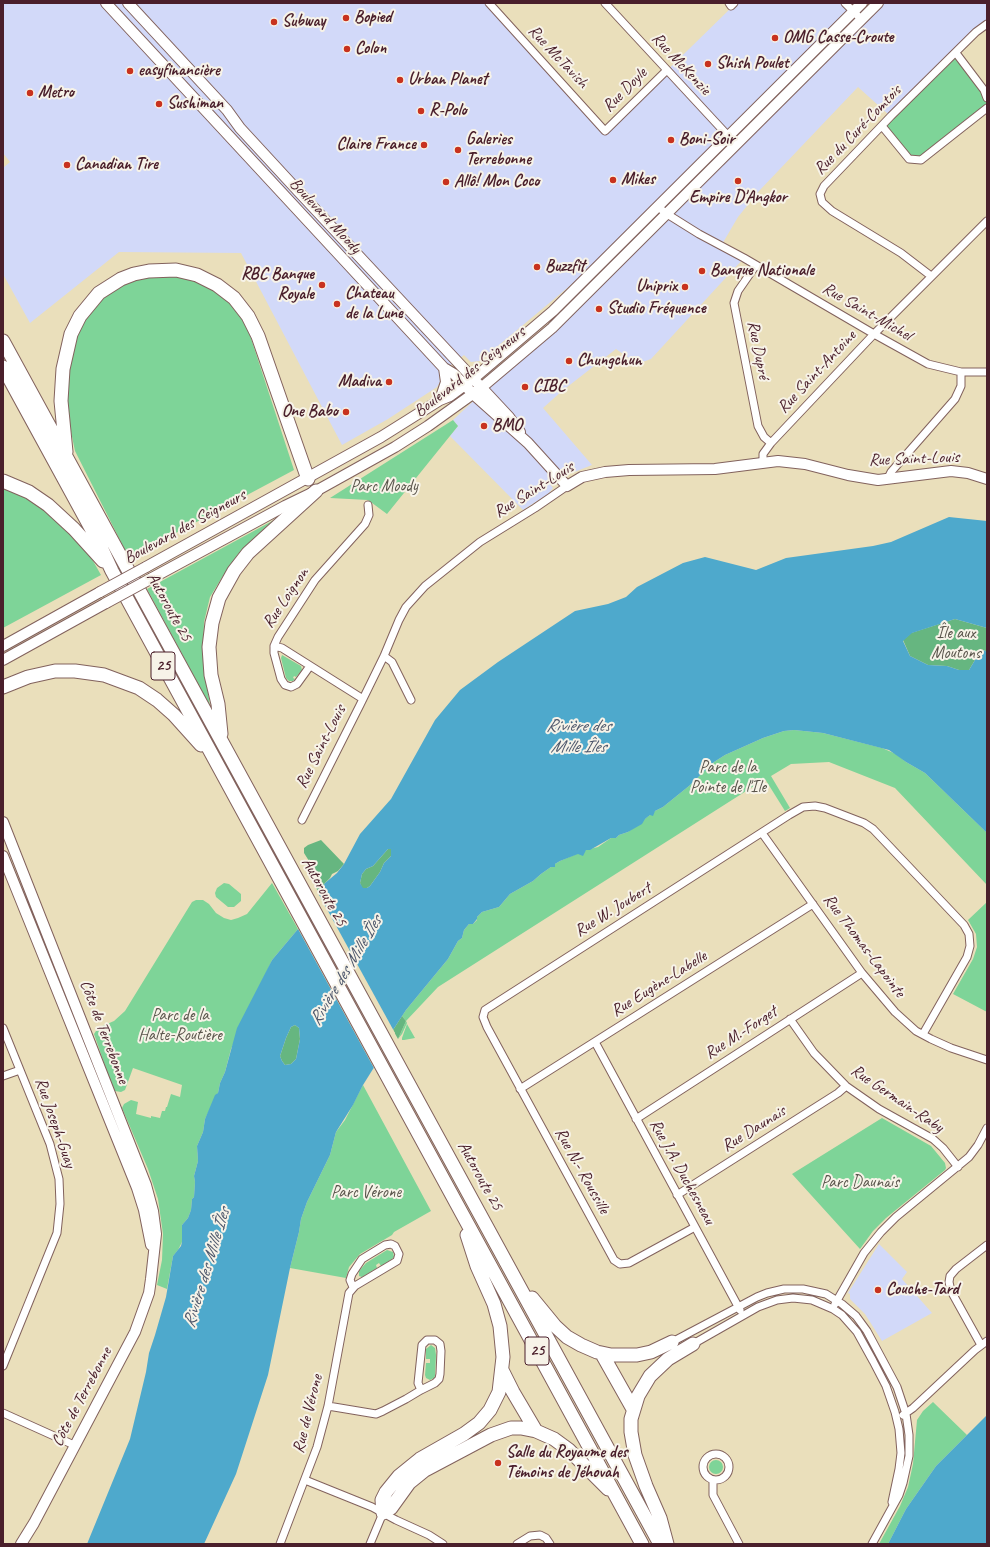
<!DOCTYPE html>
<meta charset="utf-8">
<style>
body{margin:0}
#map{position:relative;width:990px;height:1547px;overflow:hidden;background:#eadfbb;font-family:Caveat,sans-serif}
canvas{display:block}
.frame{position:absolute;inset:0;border:4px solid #4a1f2b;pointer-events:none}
</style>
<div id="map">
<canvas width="990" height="1547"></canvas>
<div class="frame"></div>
</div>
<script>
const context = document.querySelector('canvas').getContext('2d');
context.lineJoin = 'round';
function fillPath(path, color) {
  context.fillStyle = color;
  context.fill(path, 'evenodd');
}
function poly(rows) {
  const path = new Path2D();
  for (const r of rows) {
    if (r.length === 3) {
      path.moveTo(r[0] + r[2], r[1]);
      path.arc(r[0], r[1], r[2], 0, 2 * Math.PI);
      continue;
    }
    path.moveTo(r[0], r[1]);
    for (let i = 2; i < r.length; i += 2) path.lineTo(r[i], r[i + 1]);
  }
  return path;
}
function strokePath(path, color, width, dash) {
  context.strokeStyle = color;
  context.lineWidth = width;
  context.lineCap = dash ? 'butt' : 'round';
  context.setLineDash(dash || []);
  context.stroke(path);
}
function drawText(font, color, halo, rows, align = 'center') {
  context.font = font + ' Caveat,sans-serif';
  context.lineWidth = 4;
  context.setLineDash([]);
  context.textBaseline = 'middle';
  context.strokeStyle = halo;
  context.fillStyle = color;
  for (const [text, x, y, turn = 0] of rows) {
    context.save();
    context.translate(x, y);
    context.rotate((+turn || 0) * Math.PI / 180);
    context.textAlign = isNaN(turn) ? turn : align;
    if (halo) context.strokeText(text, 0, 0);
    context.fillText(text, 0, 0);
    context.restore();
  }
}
fillPath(poly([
 [3,3,485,3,605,131,732,7,734,3,861,3,627,238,480,361,471,362,464,355,439,374,440,382,437,387,388,419,342,445,241,253,119,252,30,323,3,274,3,168,10,162,3,153],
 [878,3,987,3,987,24,889,115,858,87,759,191,738,217,721,246,744,258,651,359,637,364,616,349,562,391,543,408,592,465,572,473,566,470,549,483,553,488,548,494,523,510,450,436,458,426,453,420,552,328],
 [879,1244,907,1272,902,1279,932,1313,882,1341,865,1314,850,1299,850,1294,848,1293]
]), '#d2d9f9');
fillPath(poly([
 [956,53,987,98,987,108,921,160,909,159,882,126],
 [159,274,183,276,203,283,221,292,235,307,247,326,294,470,129,558,75,451,69,422,67,389,69,357,78,333,88,313,99,302,118,287,138,280],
 [453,420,458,426,387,514,368,500,330,498],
 [3,487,13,490,46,511,88,552,101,575,3,628],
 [274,520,238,554,221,579,210,597,204,622,203,658,210,706,147,589],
 [282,655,301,666,302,670,296,677,294,676,293,678,295,679,293,681,289,681,286,678,281,658],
 [794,730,823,733,882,748,896,754,906,762,925,773,987,833,987,885,895,788,829,762,791,764,771,776,790,808,785,811,765,779,438,987,406,1021,407,1023,402,1034,398,1039,406,1021,402,1016,406,1010,448,959,458,941,462,938,464,930,469,924,473,924,477,920,477,917,482,912,499,907,510,894,533,881,541,874,551,867,555,867,555,864,560,861,586,850,598,847,611,838,616,838,619,835,628,832,655,811,663,807,689,786,714,762,725,755,763,738,784,731],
 [224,883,229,884,241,894,241,901,234,907,228,907,216,897,215,893,217,888],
 [272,883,298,929,272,960,231,1049,225,1072,220,1083,218,1093,205,1119,203,1132,197,1146,198,1161,194,1176,195,1182,194,1197,192,1199,191,1210,188,1218,182,1225,182,1242,178,1250,173,1256,167,1289,157,1285,162,1260,163,1234,158,1199,148,1169,122,1108,124,1104,131,1100,138,1102,136,1114,151,1118,151,1116,160,1118,162,1111,165,1111,166,1107,167,1107,171,1094,180,1097,182,1085,133,1068,125,1090,121,1092,115,1091,113,1089,94,1034,96,1031,101,1029,100,1027,114,1021,125,1011,192,902,196,900,203,900,209,904,216,913,224,918,231,920,238,918,247,914],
 [987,902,987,1012,953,994,973,959,977,947,976,934,968,920],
 [407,1024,415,1038,404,1040,402,1040,402,1038],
 [363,1085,431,1211,394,1232,392,1235,360,1254,349,1267,346,1278,290,1268,299,1232,301,1219,307,1202,330,1155,336,1132,345,1120],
 [882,1118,931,1146,945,1163,946,1168,945,1170,886,1218,873,1231,860,1249,792,1174],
 [387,1250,393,1252,394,1257,392,1259,381,1266,379,1263,376,1265,377,1268,362,1277,359,1276,359,1271,366,1263],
 [431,1345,435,1348,436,1355,435,1376,434,1378,430,1380,426,1378,425,1375,426,1363,430,1363,430,1359,426,1359,426,1349],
 [933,1402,967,1435,936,1466,906,1509,888,1544,879,1544,900,1506,908,1487,913,1464,917,1420,923,1411],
 [716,1467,7]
]), '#7ed498');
fillPath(poly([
 [955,619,987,628,987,652,984,650,978,655,969,670,959,670,947,666,928,665,910,656,903,640,911,633],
 [321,840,344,864,338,871,332,874,330,878,325,883,319,893,315,886,317,881,316,872,304,853,304,848,308,845],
 [388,849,391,849,391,856,384,863,380,872,370,886,367,888,362,888,360,883,362,874,366,869,373,866],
 [402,1016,406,1021,398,1039,393,1030],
 [295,1025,299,1028,300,1039,296,1059,291,1064,285,1065,282,1061,280,1056,286,1038,291,1027]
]), '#66b680');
fillPath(poly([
 [949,517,987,521,987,628,955,619,912,633,903,641,910,656,928,665,947,666,959,670,969,670,978,655,984,650,987,652,987,833,925,773,906,762,889,750,823,733,794,730,784,731,763,738,725,755,714,762,689,786,663,807,655,811,653,816,650,815,645,819,642,824,628,832,619,835,616,838,611,838,590,850,586,850,583,856,578,854,560,861,555,864,555,867,551,867,541,874,533,881,510,894,499,907,482,912,477,917,477,919,473,924,469,924,464,930,462,938,458,941,448,959,406,1010,393,1030,388,1045,363,1085,353,1105,336,1132,330,1155,307,1202,301,1219,299,1232,290,1268,268,1375,236,1474,204,1544,87,1544,130,1439,146,1372,149,1353,155,1335,166,1297,173,1256,181,1246,182,1242,182,1225,188,1218,191,1210,192,1199,194,1197,195,1182,194,1176,198,1161,197,1146,203,1132,205,1119,215,1095,218,1093,220,1083,225,1072,237,1028,272,960,298,929,325,883,337,873,344,864,360,834,391,799,435,720,460,690,498,662,575,611,608,604,626,597,637,587,683,563,705,557,756,570,786,558,873,546,891,542],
 [388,849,391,849,391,856,384,863,380,872,370,886,367,888,363,888,360,883,362,874,366,869,373,866],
 [295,1025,299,1028,300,1039,296,1059,291,1064,285,1065,282,1061,280,1056,286,1038,291,1027],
 [987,1415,987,1544,888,1544,906,1509,936,1466]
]), '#4ea9cc');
fillPath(poly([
 [317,891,395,1033,389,1046,375,1070,297,927]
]), '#eadfbb');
const street = poly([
 [489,3,605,131,667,70],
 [605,3,731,139],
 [729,3,731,6,734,3],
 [845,3,862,20],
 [956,53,984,90,987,98],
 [882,126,909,159,921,160,987,108],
 [657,206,667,214,699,234,744,258,874,334,928,364,961,372,987,372],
 [756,265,738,291,734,303,758,426,764,437,771,443],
 [931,276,901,253,832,211,822,202,820,194,824,186,891,116,976,32,987,24],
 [763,463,763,454,771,443,874,334,987,221],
 [889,479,889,476,891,472,955,399,961,386,961,372],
 [274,646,274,653,281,679,285,685,291,687,297,684,310,666],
 [384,656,392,662,411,700],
 [363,699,282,648,274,646,278,637,315,580,365,524,369,515,368,505],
 [302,820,360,705,384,656,399,620,406,607,425,586,480,542,535,508,567,486],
 [762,833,862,973,895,1012,916,1031,931,1039,951,1048,987,1060],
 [790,1019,814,1053,846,1086,879,1109,933,1139,943,1148,958,1167],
 [3,1028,50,1144,59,1179,60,1204,57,1233,3,1366],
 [595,1042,740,1310],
 [3,1076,20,1070],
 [520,1089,813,904],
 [636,1119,862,973],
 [677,1195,838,1093,846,1086],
 [695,1227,629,1263,620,1264,614,1260,487,1027,483,1017,485,1010,789,815,803,807,815,806,825,808,864,823,873,829,964,925,969,934,970,946,967,957,923,1034],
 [835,1304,864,1253,881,1232,896,1217,969,1157,978,1145,987,1128],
 [672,1342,757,1297,767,1293,784,1289,803,1289,826,1294,842,1304,856,1316,867,1331,897,1387,906,1414,909,1435,909,1456,903,1483,899,1495,872,1544],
 [693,1344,758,1307,777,1300,793,1298,812,1300,833,1309,842,1315,857,1332,873,1361,886,1386,895,1412,899,1429,901,1453,899,1469,892,1502],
 [981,1345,951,1291,949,1282,950,1276,956,1269,987,1245],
 [328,1406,376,1414,383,1411,406,1399,421,1390,435,1383,439,1379,440,1374,441,1351,440,1344,435,1340,427,1340,422,1345,418,1383,421,1390],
 [3,1413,74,1445],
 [903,1415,913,1408,975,1350,987,1341],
 [716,1467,13],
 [305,1480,372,1507,396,1520,429,1535,443,1544],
 [713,1480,713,1495,739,1544],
 [280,1544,317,1447,328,1406,349,1293,355,1286,397,1261,399,1254,395,1246,391,1244,385,1245,362,1259,352,1274,350,1280,353,1287],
 [370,1544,383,1513],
 [517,1544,530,1536,540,1535,546,1538,550,1544]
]);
const secondary = poly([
 [106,3,444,368,454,374,473,394,528,443,567,486,582,477,605,472,629,470,715,469,778,461,805,464,848,475,878,480,951,471,968,473,987,479],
 [128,3,227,110,240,128,299,192,509,417,520,432],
 [440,400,446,382,444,368],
 [146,567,381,437,440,400,450,396,473,379,553,311,862,3],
 [152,578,285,506,316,491,395,447,428,426,481,388,552,328,878,3],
 [3,646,100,592],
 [3,660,106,603],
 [3,822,146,1185,153,1211,156,1234,151,1279,149,1293,135,1332,34,1523,21,1544],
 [3,856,137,1188,144,1210,151,1245]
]);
const highway = poly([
 [3,341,660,1544],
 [3,367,99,543,112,571,642,1544],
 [66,452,61,401,63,369,71,334,80,316,99,293,121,279,134,274,149,271,176,270,197,275,217,285,234,298,248,316,258,336,308,479],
 [3,481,29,492,48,505,74,529,103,561],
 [3,687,28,677,55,671,75,671,104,675,139,688,157,700,174,715,201,745],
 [221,734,218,704,211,675,209,647,212,623,219,598,234,571,248,553,316,491],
 [467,1235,477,1266,494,1304,500,1326,503,1357,499,1392,490,1410,479,1423,464,1434,420,1459,399,1476,386,1492,382,1500,383,1513,391,1508,409,1483,425,1470,491,1435,511,1428,521,1428,536,1431,554,1439,569,1450,608,1489],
 [532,1298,555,1326,567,1337,581,1345,597,1352,611,1355,637,1355,651,1352,672,1342],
 [602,1354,633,1409],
 [502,1370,513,1392,536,1431],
 [667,1544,660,1518,646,1486,635,1455,631,1432,631,1419,638,1396,650,1376,668,1359,693,1344]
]);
strokePath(street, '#82625d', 9);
strokePath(secondary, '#82625d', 12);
strokePath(highway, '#82625d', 15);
strokePath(street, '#fff', 7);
strokePath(secondary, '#fff', 10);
strokePath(highway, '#fff', 13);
const secondaryBridge = poly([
 [100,592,146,567],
 [106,603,152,578]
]);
strokePath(secondaryBridge, '#82625d', 12, []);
strokePath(secondaryBridge, '#fff', 10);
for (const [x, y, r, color] of [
 [346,18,4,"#c8321e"],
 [274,22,4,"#c8321e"],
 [775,38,4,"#c8321e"],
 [347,49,4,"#c8321e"],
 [708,64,4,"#c8321e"],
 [130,71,4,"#c8321e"],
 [400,80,4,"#c8321e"],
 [30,93,4,"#c8321e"],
 [159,104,4,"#c8321e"],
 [421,111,4,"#c8321e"],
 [671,140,4,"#c8321e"],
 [424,145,4,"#c8321e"],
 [458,150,4,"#c8321e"],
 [67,165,4,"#c8321e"],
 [613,180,4,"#c8321e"],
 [738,181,4,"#c8321e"],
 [446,182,4,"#c8321e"],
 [537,267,4,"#c8321e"],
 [702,271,4,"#c8321e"],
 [322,285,4,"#c8321e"],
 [685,287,4,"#c8321e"],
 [337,304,4,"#c8321e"],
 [599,309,4,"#c8321e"],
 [569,361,4,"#c8321e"],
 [389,382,4,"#c8321e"],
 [525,387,4,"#c8321e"],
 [346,412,4,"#c8321e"],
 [484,426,4,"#c8321e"],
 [878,1290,4,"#c8321e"],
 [498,1463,4,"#c8321e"]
]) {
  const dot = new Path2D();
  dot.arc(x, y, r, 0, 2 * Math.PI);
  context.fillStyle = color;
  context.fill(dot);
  strokePath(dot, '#f7f3e8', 1.5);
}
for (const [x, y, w] of [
 [163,666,24],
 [537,1351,24]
]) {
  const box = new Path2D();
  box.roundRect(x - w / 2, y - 14, w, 28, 3);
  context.fillStyle = '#f7f3e8';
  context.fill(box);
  strokePath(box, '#4a1f2b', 1);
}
drawText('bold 16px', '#4a1f2b', null, [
 ["25",163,666],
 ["25",537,1351]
]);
drawText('bold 17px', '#4a1f2b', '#f7f3e8', [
 ["Bopied",354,18],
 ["Subway",282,22],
 ["OMG Casse-Croute",783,38],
 ["Colon",355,49],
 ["Shish Poulet",716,64],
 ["easyfinancière",138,71],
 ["Urban Planet",408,80],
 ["Metro",38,93],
 ["Sushiman",167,104],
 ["R-Polo",429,111],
 ["Galeries",466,140],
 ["Terrebonne",466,160],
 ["Boni-Soir",679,140],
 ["Claire France",416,145,"right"],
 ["Canadian Tire",75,165],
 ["Mikes",621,180],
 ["Allô! Mon Coco",454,182],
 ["Empire D'Angkor",738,198,"center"],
 ["Buzzfit",545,267],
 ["Banque Nationale",710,271],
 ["RBC Banque",314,275,"right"],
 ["Royale",314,295,"right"],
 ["Uniprix",677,287,"right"],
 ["Chateau",345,294],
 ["de la Lune",345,314],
 ["Studio Fréquence",607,309],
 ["Chungchun",577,361],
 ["Madiva",381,382,"right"],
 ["CIBC",533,387],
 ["One Babo",338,412,"right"],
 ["BMO",492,426],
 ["Couche-Tard",886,1290],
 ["Salle du Royaume des",506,1453],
 ["Témoins de Jéhovah",506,1473]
], 'left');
drawText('17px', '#4a1f2b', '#f7f3e8', [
 ["Rue McTavish",558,57,47],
 ["Rue McKenzie",681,64,47],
 ["Rue Doyle",625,90,-45],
 ["Rue du Curé-Comtois",858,130,-46],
 ["Boulevard Moody",325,216,47],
 ["Rue Saint-Michel",867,312,30],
 ["Rue Dupré",758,350,79],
 ["Boulevard des Seigneurs",470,372,-38],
 ["Rue Saint-Antoine",817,372,-47],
 ["Rue Saint-Louis",914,459,-2],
 ["Rue Saint-Louis",534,490,-32],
 ["Boulevard des Seigneurs",185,527,-29],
 ["Rue Loignon",286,598,-56],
 ["Autoroute 25",169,607,61],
 ["Rue Saint-Louis",321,747,-63],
 ["Autoroute 25",324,892,61],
 ["Rue W. Joubert",613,910,-32],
 ["Rue Thomas-Lapointe",864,946,53],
 ["Rue Eugène-Labelle",659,984,-32],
 ["Côte de Terrebonne",104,1032,69],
 ["Rue M.-Forget",741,1033,-33],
 ["Rue Germain-Raby",897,1099,34],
 ["Rue Joseph-Guay",55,1123,71],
 ["Rue Daunais",754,1129,-32],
 ["Rue N.- Roussille",582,1171,61],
 ["Rue J.A. Duchesneau",682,1172,61],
 ["Autoroute 25",480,1176,61],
 ["Côte de Terrebonne",82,1397,-62],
 ["Rue de Vérone",308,1414,-76]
]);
drawText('17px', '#5a554c', '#f7f3e8', [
 ["Parc Moody",384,487],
 ["Île aux",956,634],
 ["Moutons",956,654],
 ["Parc de la",728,768],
 ["Pointe de l'Ile",728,788],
 ["Parc de la",180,1016],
 ["Halte-Routière",180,1036],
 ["Parc Daunais",860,1183],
 ["Parc Vérone",366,1193]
]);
drawText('italic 18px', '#4c566b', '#f7f3e8', [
 ["Rivière des",578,726],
 ["Mille Îles",578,747],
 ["Rivière des Mille Îles",346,971,-59],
 ["Rivière des Mille Îles",207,1268,-73]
]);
</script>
